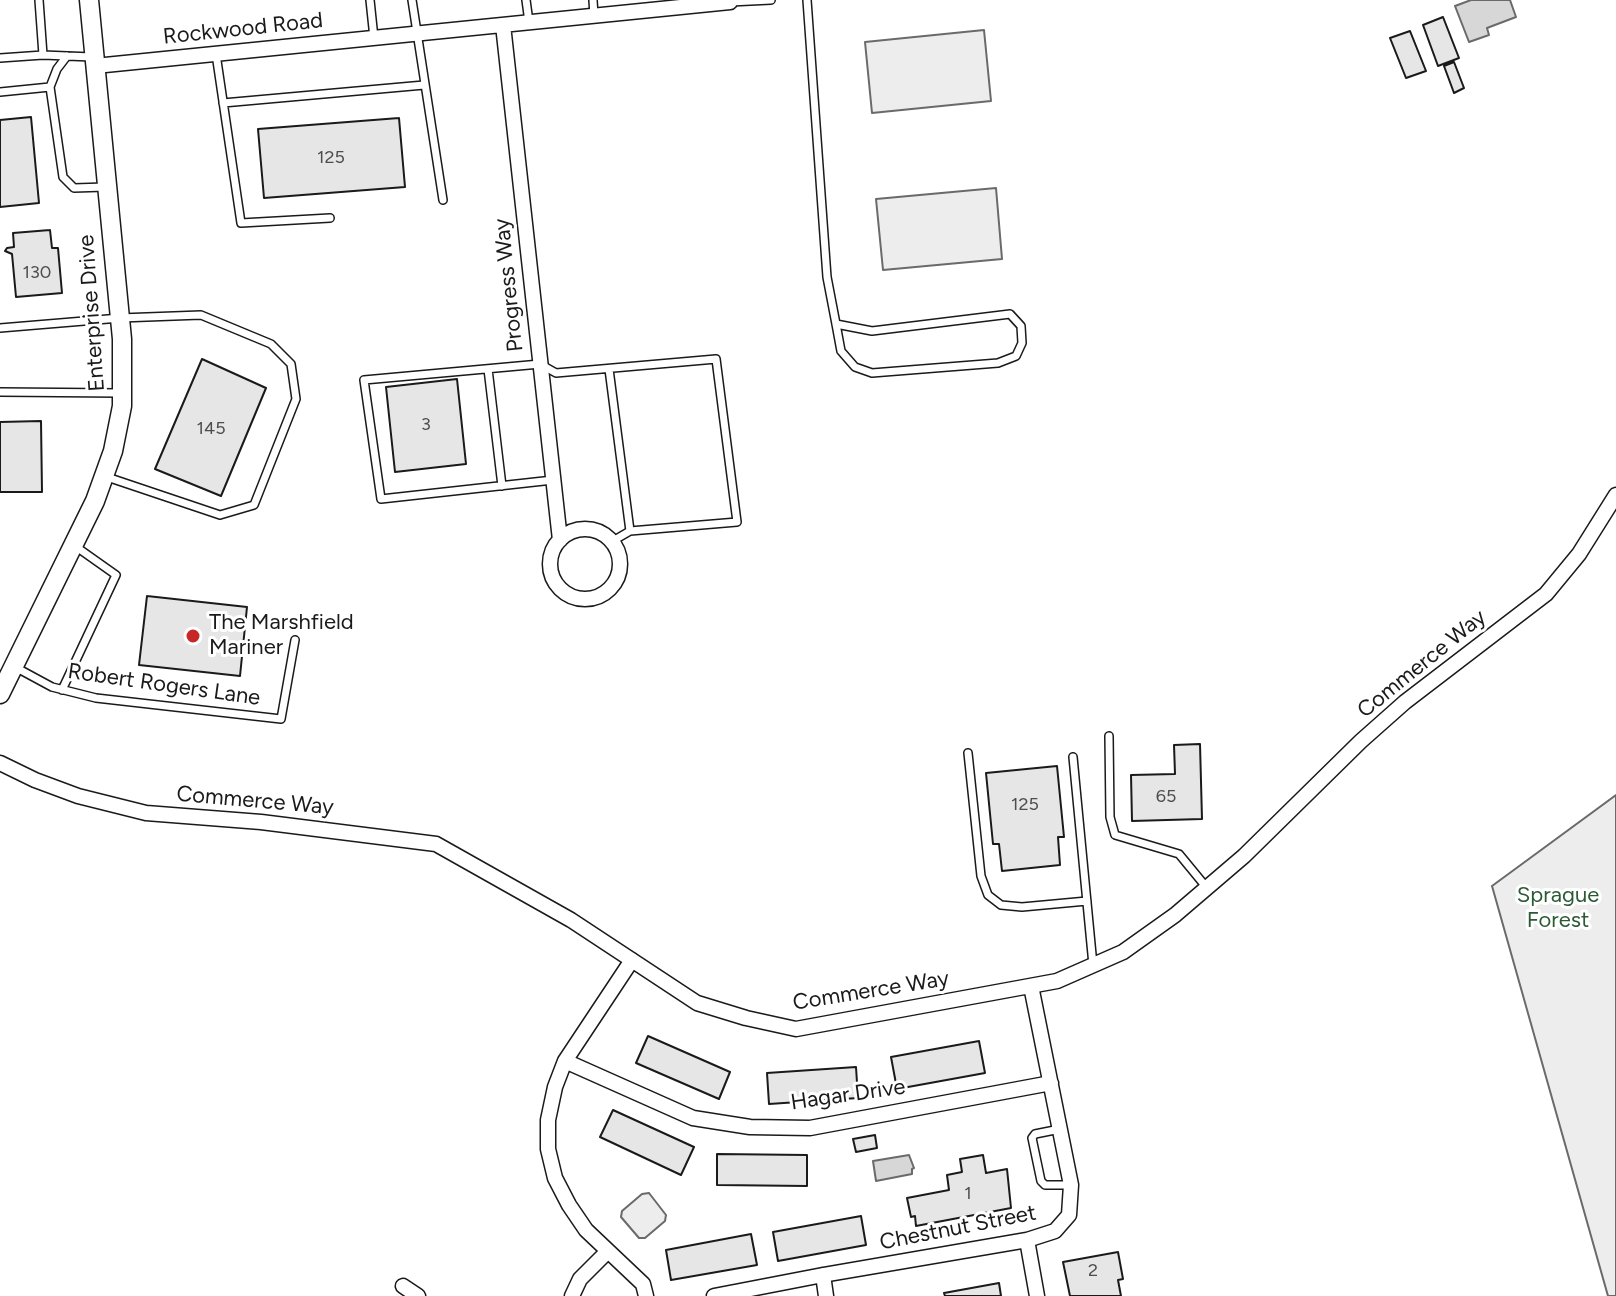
<!DOCTYPE html>
<style>
body{margin:0}
canvas{display:block;background:#fff}
</style>
<canvas width="1616" height="1296"></canvas>
<script>
const context = document.querySelector('canvas').getContext('2d');
context.lineJoin = 'round';
function fillPath(path, color) {
  context.fillStyle = color;
  context.fill(path, 'evenodd');
}
function poly(rows) {
  const path = new Path2D();
  for (const r of rows) {
    if (r.length === 3) {
      path.moveTo(r[0] + r[2], r[1]);
      path.arc(r[0], r[1], r[2], 0, 2 * Math.PI);
      continue;
    }
    path.moveTo(r[0], r[1]);
    for (let i = 2; i < r.length; i += 2) path.lineTo(r[i], r[i + 1]);
  }
  return path;
}
function strokePath(path, color, width, dash) {
  context.strokeStyle = color;
  context.lineWidth = width;
  context.lineCap = dash ? 'butt' : 'round';
  context.setLineDash(dash || []);
  context.stroke(path);
}
function drawText(font, color, halo, rows, align = 'center') {
  context.font = font + ' Figtree,sans-serif';
  context.lineWidth = 6;
  context.setLineDash([]);
  context.textBaseline = 'middle';
  context.strokeStyle = halo;
  context.fillStyle = color;
  for (const [text, x, y, turn = 0] of rows) {
    context.save();
    context.translate(x, y);
    context.rotate((+turn || 0) * Math.PI / 180);
    context.textAlign = isNaN(turn) ? turn : align;
    if (halo) context.strokeText(text, 0, 0);
    context.fillText(text, 0, 0);
    context.restore();
  }
}
const built = poly([
 [984,30,991,101,872,113,865,42,984,30],
 [996,188,1002,259,883,270,876,199,996,188],
 [1616,795,1616,1296,1608,1296,1492,886,1616,795],
 [649,1193,666,1215,665,1221,645,1238,639,1238,621,1217,622,1211,642,1194,649,1193]
]);
fillPath(built, '#ededed');
strokePath(built, '#6a6a6a', 2);
const water = poly([
 [1471,0,1510,0,1516,17,1487,28,1489,35,1469,42,1455,6,1471,0],
 [909,1155,914,1168,912,1169,912,1174,876,1181,873,1161,909,1155]
]);
fillPath(water, '#d7d7d7');
strokePath(water, '#6a6a6a', 2);
const building = poly([
 [1443,17,1459,58,1438,66,1423,25,1443,17],
 [1410,31,1426,71,1406,78,1390,38,1410,31],
 [1454,62,1464,88,1454,93,1444,66,1454,62],
 [31,117,39,203,0,207,0,120,31,117],
 [399,118,405,187,264,198,258,129,399,118],
 [50,230,52,248,58,248,62,293,16,297,12,254,5,251,7,248,14,247,13,233,50,230],
 [202,359,266,388,221,496,155,469,202,359],
 [457,379,466,464,395,472,386,387,457,379],
 [41,421,42,492,0,492,0,422,41,421],
 [147,596,247,607,240,676,139,665,147,596],
 [1200,744,1202,819,1132,821,1131,775,1175,774,1174,745,1200,744],
 [1057,766,1064,837,1058,837,1060,865,1002,871,999,844,993,844,986,773,1057,766],
 [648,1036,730,1072,719,1099,636,1063,648,1036],
 [979,1041,985,1073,897,1089,891,1057,979,1041],
 [856,1067,858,1098,769,1104,767,1073,856,1067],
 [613,1110,694,1147,681,1175,600,1137,613,1110],
 [875,1135,877,1148,856,1152,853,1139,875,1135],
 [717,1154,807,1155,807,1186,717,1185,717,1154],
 [983,1155,986,1173,1007,1169,1011,1208,916,1226,915,1216,911,1217,907,1198,949,1190,947,1175,962,1172,960,1159,983,1155],
 [861,1216,866,1245,778,1261,773,1232,861,1216],
 [751,1234,757,1265,671,1280,666,1250,751,1234],
 [1118,1252,1123,1279,1118,1280,1121,1296,1070,1296,1063,1262,1118,1252],
 [999,1283,1001,1296,945,1296,944,1293,999,1283]
]);
fillPath(building, '#e6e6e6');
strokePath(building, '#1a1a1a', 2);
const service = poly([
 [39,0,43,55],
 [370,0,374,38],
 [412,0,443,200],
 [526,0,529,22],
 [593,0,594,16],
 [807,0,827,277,836,324,841,351,855,367,872,373,998,363,1016,356,1022,343,1021,326,1010,314,872,331,836,324],
 [730,2,771,0],
 [216,54,241,223,330,218],
 [67,56,57,69,50,87,63,177,74,188,105,187],
 [0,58,43,55,92,57],
 [0,92,50,87],
 [223,103,424,85],
 [0,328,120,318,201,315,271,344,291,364,296,399,254,505,220,515,107,477],
 [488,369,502,486],
 [609,369,630,531],
 [0,392,120,393],
 [553,480,381,499,364,380,540,364,556,373,716,359,737,522,630,531,611,542],
 [15,667,52,687,96,698,281,719,295,640],
 [62,690,116,575,75,546],
 [1109,736,1110,817,1115,835,1179,854,1207,888],
 [968,753,981,876,988,895,1001,905,1022,907,1087,901],
 [1073,757,1093,965],
 [1060,1129,1035,1134,1032,1138,1041,1181,1045,1185,1070,1185]
]);
const minor = poly([
 [503,25,560,540],
 [95,66,730,2],
 [585,564,35],
 [0,763,35,780,78,796,146,813,261,822,436,844,571,920,697,1003,746,1018,796,1029,1057,981,1123,952,1175,915,1244,856,1361,741,1405,702,1546,594,1579,554,1616,495],
 [632,960,565,1061,555,1087,548,1120,548,1149,555,1178,569,1205,586,1230,643,1284,646,1296],
 [565,1061,693,1118,750,1127,810,1128,1051,1083],
 [1027,1240,1037,1296],
 [823,1275,826,1296],
 [403,1286,418,1296],
 [572,1296,580,1279,607,1252],
 [714,1296,823,1275,1027,1240,1055,1231,1069,1215,1071,1185,1031,986]
]);
const tertiary = poly([
 [0,694,95,501,113,451,122,406,122,339,89,0]
]);
strokePath(service, '#1a1a1a', 10);
strokePath(minor, '#1a1a1a', 17);
strokePath(tertiary, '#1a1a1a', 21);
strokePath(service, '#fff', 7);
strokePath(minor, '#fff', 14);
strokePath(tertiary, '#fff', 18);
for (const [x, y, r, color] of [
 [193,636,8,"#c62828"]
]) {
  const dot = new Path2D();
  dot.arc(x, y, r, 0, 2 * Math.PI);
  context.fillStyle = color;
  context.fill(dot);
  strokePath(dot, '#fff', 3);
}
drawText('18px', '#4d4d4d', null, [
 ["125",331,158],
 ["130",37,273],
 ["3",426,425],
 ["145",211,429],
 ["65",1166,797],
 ["125",1025,805],
 ["1",968,1194],
 ["2",1093,1271]
]);
drawText('22px', '#1a1a1a', '#fff', [
 ["Rockwood Road",243,29,-6],
 ["Progress Way",509,285,-96],
 ["Enterprise Drive",92,313,-94],
 ["Commerce Way",1422,664,-39],
 ["Robert Rogers Lane",164,685,8],
 ["Commerce Way",255,801,5],
 ["Commerce Way",871,991,-9],
 ["Hagar Drive",848,1095,-8],
 ["Chestnut Street",958,1228,-11]
]);
drawText('22px', '#1a1a1a', '#fff', [
 ["The Marshfield",209,623],
 ["Mariner",209,648]
], 'left');
drawText('22px', '#2b5a34', '#fff', [
 ["Sprague",1558,896],
 ["Forest",1558,921]
]);
</script>
